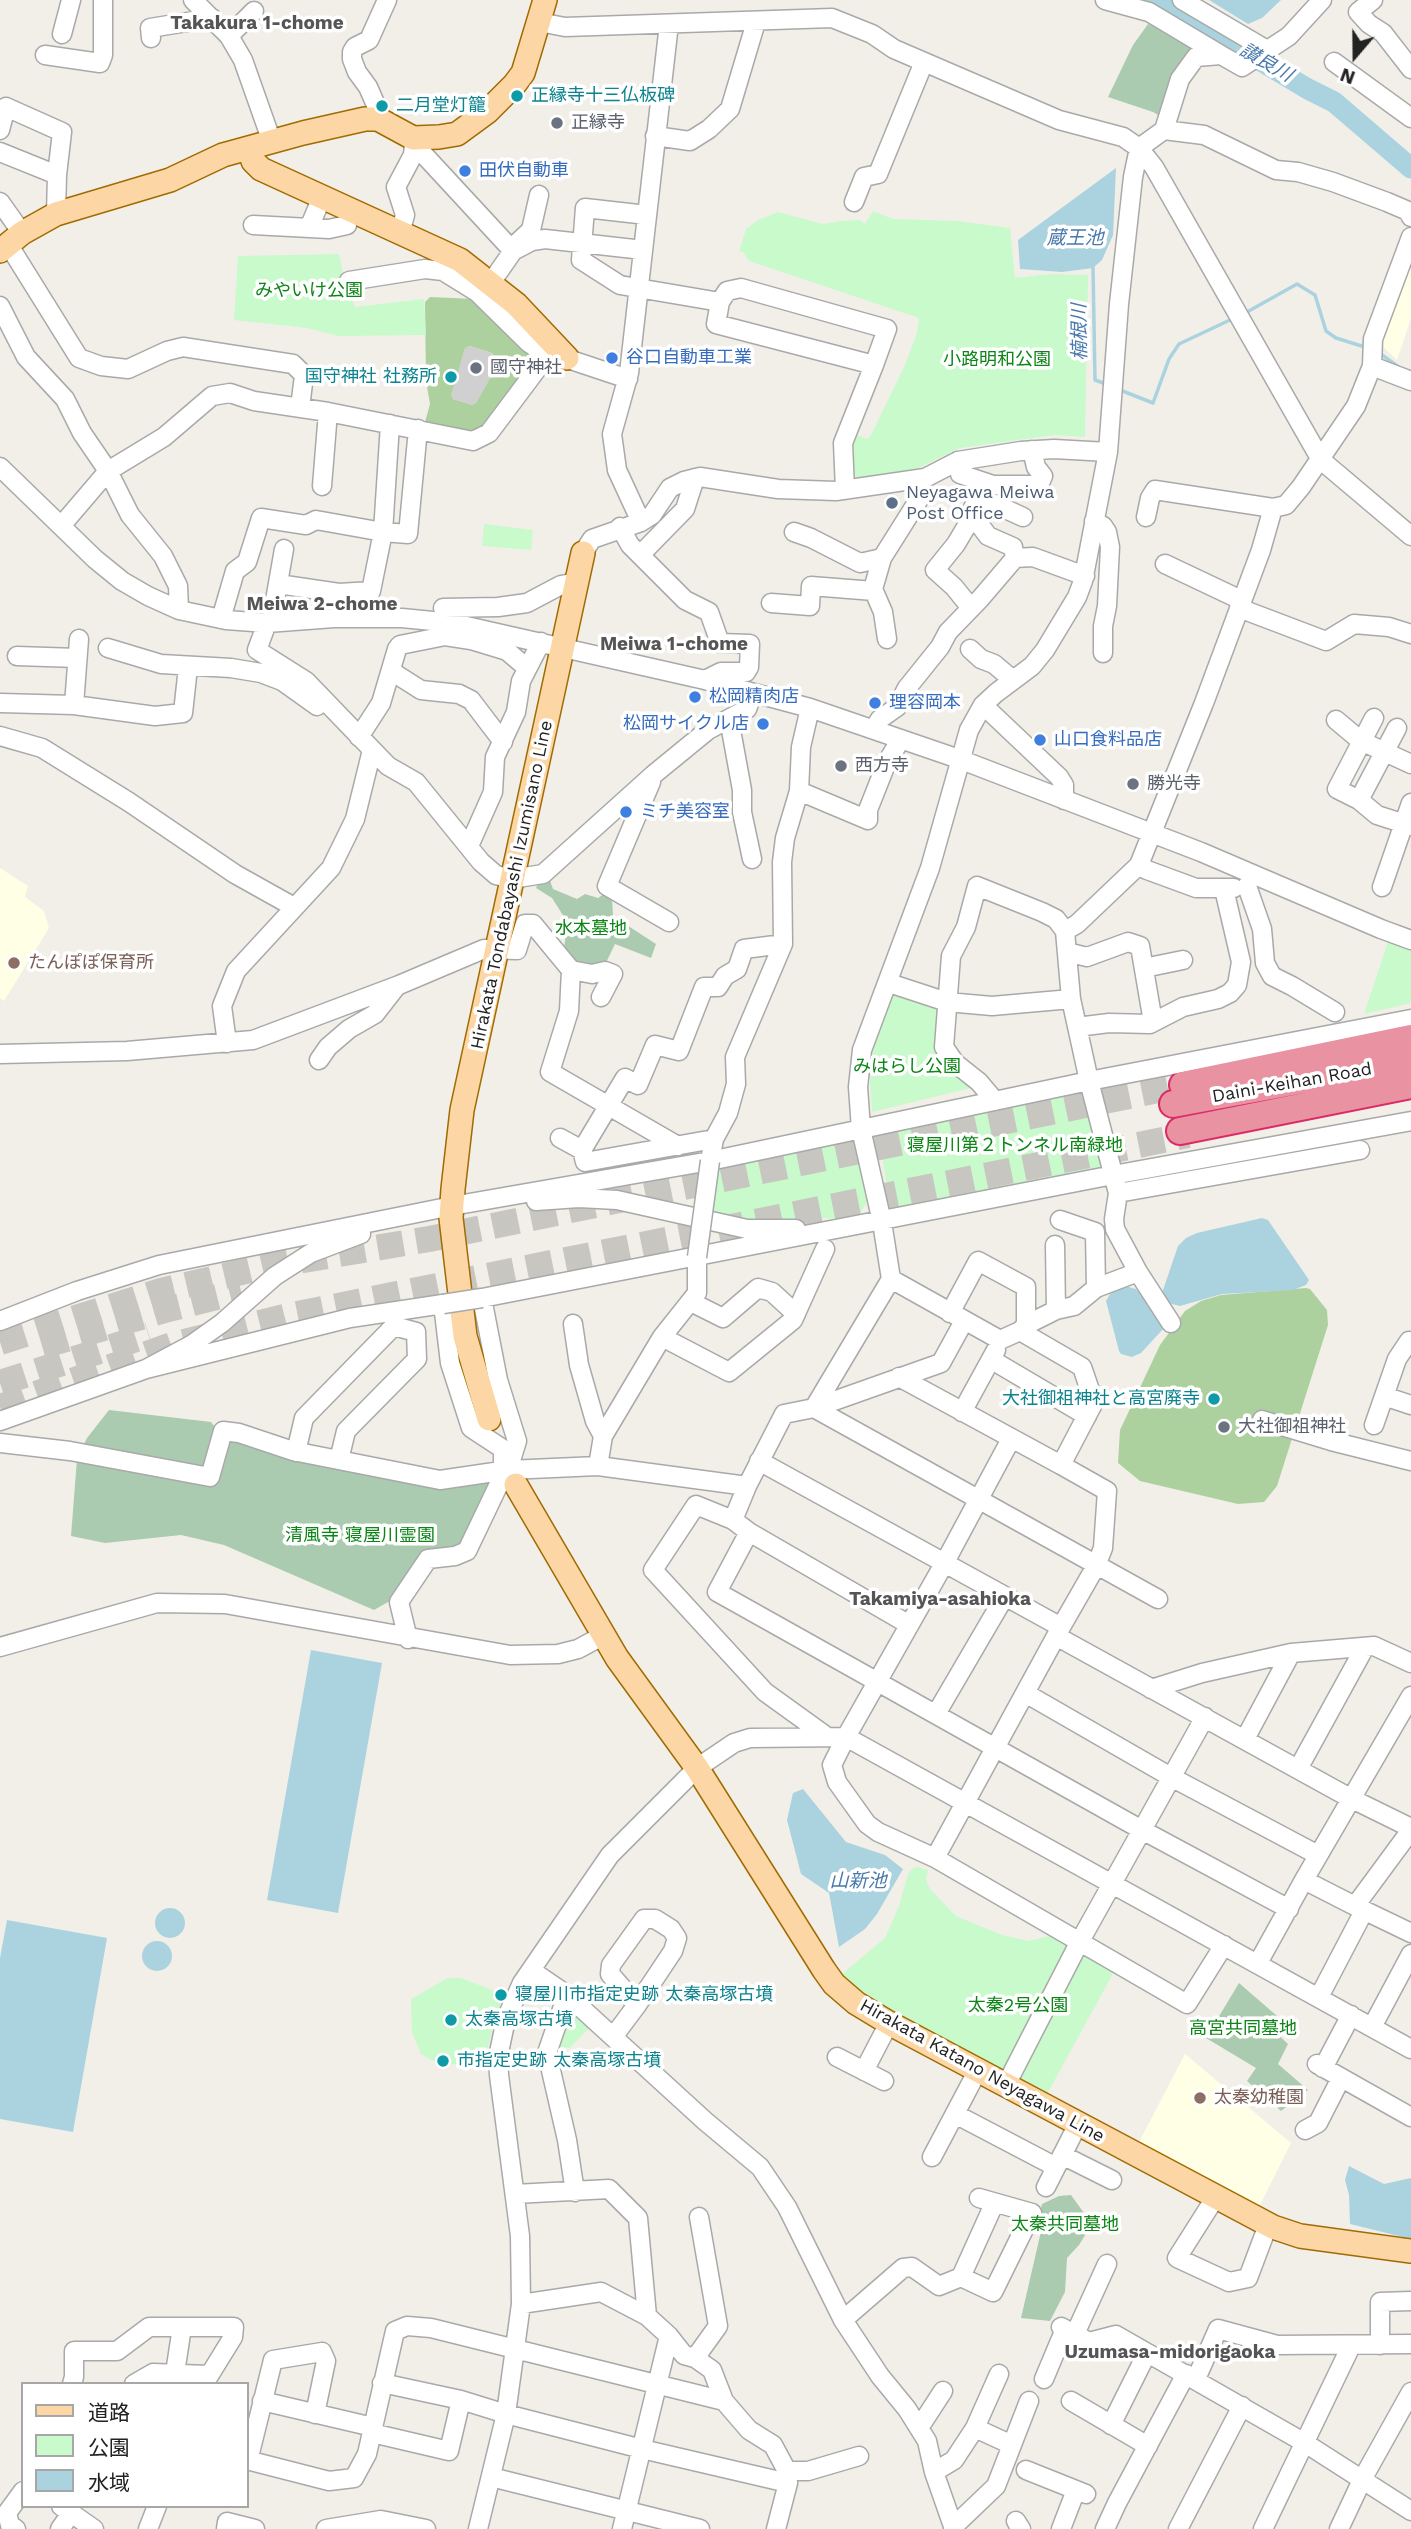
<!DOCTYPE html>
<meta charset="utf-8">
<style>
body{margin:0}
#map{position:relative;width:1411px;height:2529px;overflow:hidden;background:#f2efe9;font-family:"Work Sans","Noto Sans JP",sans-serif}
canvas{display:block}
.legend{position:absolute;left:21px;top:2382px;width:228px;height:126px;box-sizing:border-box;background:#fff;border:2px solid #a7a7a7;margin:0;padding:9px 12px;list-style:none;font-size:21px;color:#222}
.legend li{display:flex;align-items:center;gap:14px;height:35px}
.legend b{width:35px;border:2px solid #a7a7a7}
.north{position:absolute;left:1320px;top:21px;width:70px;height:70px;-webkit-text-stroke:5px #fff;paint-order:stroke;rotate:200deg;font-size:19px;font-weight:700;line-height:28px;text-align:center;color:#222}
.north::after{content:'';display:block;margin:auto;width:24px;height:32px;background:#222;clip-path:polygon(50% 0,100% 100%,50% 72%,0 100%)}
</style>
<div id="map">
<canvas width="1411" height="2529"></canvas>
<ul class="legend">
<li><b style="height:9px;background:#fcd6a4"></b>道路</li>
<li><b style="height:19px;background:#c8facc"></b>公園</li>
<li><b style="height:19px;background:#aad3df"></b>水域</li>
</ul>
<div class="north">N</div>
</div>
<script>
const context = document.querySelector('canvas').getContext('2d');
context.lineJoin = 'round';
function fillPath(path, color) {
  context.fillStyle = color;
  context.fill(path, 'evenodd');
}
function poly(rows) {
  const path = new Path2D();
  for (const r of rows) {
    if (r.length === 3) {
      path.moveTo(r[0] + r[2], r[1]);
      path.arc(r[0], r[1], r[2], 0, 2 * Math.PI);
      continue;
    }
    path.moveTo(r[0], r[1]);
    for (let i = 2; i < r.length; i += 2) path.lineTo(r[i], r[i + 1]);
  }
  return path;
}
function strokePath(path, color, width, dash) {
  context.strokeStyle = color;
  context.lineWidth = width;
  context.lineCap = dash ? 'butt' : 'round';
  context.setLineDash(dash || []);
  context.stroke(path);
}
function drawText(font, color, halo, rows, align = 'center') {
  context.font = font + ' "Work Sans","Noto Sans JP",sans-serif';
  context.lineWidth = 7;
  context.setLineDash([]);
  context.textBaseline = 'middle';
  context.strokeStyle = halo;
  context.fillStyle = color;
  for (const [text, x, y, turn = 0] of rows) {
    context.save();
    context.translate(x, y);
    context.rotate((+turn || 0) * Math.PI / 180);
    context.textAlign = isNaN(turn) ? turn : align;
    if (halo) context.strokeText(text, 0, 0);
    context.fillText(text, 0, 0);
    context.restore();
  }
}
fillPath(poly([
 [1403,265,1411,268,1411,318,1397,360,1376,340],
 [0,868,28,886,25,897,44,911,49,928,4,1001,0,998],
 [1185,2054,1291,2143,1258,2209,1137,2146]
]), '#ffffe5');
fillPath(poly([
 [470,346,492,353,496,358,490,378,476,403,472,405,453,399,450,395,465,348]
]), '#d0d0d0');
fillPath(poly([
 [430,297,476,299,539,353,478,434,429,426,425,422,430,404,426,381,425,302],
 [470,346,492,353,496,358,490,378,476,403,472,405,453,399,451,395,465,348],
 [1306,1288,1310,1289,1327,1310,1328,1325,1277,1486,1264,1502,1238,1504,1140,1481,1118,1463,1120,1430,1160,1345,1185,1311,1201,1301,1221,1295]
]), '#add19e');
fillPath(poly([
 [1148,24,1176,35,1194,52,1162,117,1153,112,1108,97,1133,45],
 [548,875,553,889,577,899,585,894,598,898,605,893,612,898,613,916,656,944,651,958,615,944,603,969,574,963,564,948,566,934,566,920,552,898,536,888,539,881],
 [109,1410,211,1422,218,1431,336,1466,496,1477,460,1549,425,1557,395,1598,374,1610,224,1545,181,1535,105,1543,71,1536,77,1459,87,1438],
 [1239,1983,1277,2016,1270,2027,1288,2044,1278,2064,1308,2090,1281,2111,1247,2081,1256,2068,1206,2038],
 [1071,2195,1089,2220,1087,2232,1079,2245,1067,2258,1065,2292,1050,2321,1021,2318,1042,2227,1037,2223,1042,2204,1059,2196]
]), '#aacbaf');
fillPath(poly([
 [873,211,893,219,957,221,1010,228,1015,278,1050,274,1088,275,1085,437,1055,435,960,448,910,472,859,479,852,473,850,466,852,433,867,439,870,437,905,365,917,333,919,318,749,261,743,252,739,252,746,229,758,220,778,212,823,224,840,221,860,220,865,224],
 [339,254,345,283,355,307,424,299,426,335,338,336,307,328,234,320,238,256],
 [484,524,533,530,531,550,482,546],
 [1391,933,1411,940,1411,1003,1364,1014],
 [893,992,943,1006,940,1050,975,1087,872,1112,870,1083,873,1047],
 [1074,1089,1086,1101,1101,1166,1096,1176,904,1211,889,1199,881,1149,888,1130],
 [842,1141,857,1152,867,1202,856,1219,822,1218,787,1223,761,1223,730,1219,709,1213,715,1173,718,1166],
 [918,1867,928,1870,926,1880,930,1889,956,1916,1002,1935,1029,1941,1049,1936,1052,1930,1116,1968,1046,2096,905,2021,859,1994,841,1975,885,1938,899,1906,908,1874,913,1868],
 [448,1978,461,1978,500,1993,502,1997,483,2063,440,2065,421,2054,412,2032,411,1999],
 [568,2006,592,2025,570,2048,559,2047]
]), '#c8facc');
fillPath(poly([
 [1209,0,1281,0,1262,18,1248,24],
 [1116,168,1113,235,1102,260,1093,268,1062,272,1020,269,1018,240],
 [1262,1218,1268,1220,1309,1280,1306,1285,1293,1290,1222,1294,1180,1306,1168,1303,1161,1296,1178,1246,1186,1238,1197,1233],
 [1125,1286,1136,1289,1156,1311,1164,1328,1141,1353,1132,1357,1121,1354,1119,1351,1106,1301,1110,1294],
 [311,1650,382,1663,338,1913,267,1900],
 [803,1789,846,1842,885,1855,903,1869,877,1914,865,1929,839,1947,829,1893,801,1874,787,1820,793,1793],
 [170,1923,15],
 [7,1920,107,1938,73,2132,0,2119,0,1958],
 [157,1956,15],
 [1349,2166,1384,2184,1411,2178,1411,2239,1350,2224,1349,2195,1345,2180]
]), '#aad3df');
strokePath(poly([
 [1093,268,1095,380,1106,384],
 [1247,312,1297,284,1315,295,1326,331,1336,338,1368,348],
 [1378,352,1400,368],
 [1120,390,1153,403,1169,359,1179,344,1230,320]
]), '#aad3df', 3.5);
strokePath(poly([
 [1144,0,1159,5,1207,29,1308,89,1334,102,1411,168]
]), '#aad3df', 21);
strokePath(poly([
 [0,1342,161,1291,267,1266,429,1239,1178,1086],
 [42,1346,165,1310,241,1291],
 [0,1383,149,1335],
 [0,1407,172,1345,288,1316,1188,1135]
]), '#c8c6c1', 26, [26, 13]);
const minor = poly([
 [193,0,229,36,243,60,272,142],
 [1105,0,1149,12,1221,55],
 [1182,0,1267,50],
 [1373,0,1358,12,1369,24,1383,33,1411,69],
 [539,22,565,27,832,18,872,34,894,49,1059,120,1123,137,1139,148,1154,167,1321,460,1411,536],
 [62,34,71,0],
 [229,36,254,11],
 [151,38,150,28,212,18],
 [45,55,100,63,103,55,103,0],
 [1334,62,1411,118],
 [378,119,379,112,368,87,357,72,352,59,352,52,355,47,369,40,387,0],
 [0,130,6,107,62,132,57,175,56,214],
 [1164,130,1204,135,1276,170,1298,172,1333,182,1387,202,1408,211,1411,217],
 [655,136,690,141,709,129,730,109,756,22],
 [413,138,414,144,513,251,497,274],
 [0,152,57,175],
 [0,202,22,233],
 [854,202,864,177,878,174,924,62],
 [647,215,585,208,581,260,620,285,720,302],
 [253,225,329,229,347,225],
 [309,228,322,197],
 [400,233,405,215,396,187,413,155,414,144],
 [8,244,79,358,101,366,128,369,167,351,183,347,293,364,304,375,300,408],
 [516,244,531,230,539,195],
 [513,251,532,241,545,239,643,250],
 [349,281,425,269,443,271,477,292,529,343,538,349,628,379],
 [0,306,26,357,65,399,82,433,108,471,130,515,163,556,178,586,179,610],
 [1372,366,1411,381],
 [1108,452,1119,304,1133,177,1139,148,1164,130,1180,79,1196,57,1221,55,1242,67,1289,36,1322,0],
 [958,461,960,474,993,485,1039,485,1043,476,1036,467,1032,450],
 [0,467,95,559,122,581,148,596,179,610,226,620,267,623,334,618,402,618,453,623,705,680,810,708,959,759,1201,852,1381,929,1411,940],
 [322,486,328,412],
 [845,490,843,443,874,365,887,329,741,288,727,291,720,302,716,324,874,365],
 [1146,517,1150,498,1155,490,1273,508],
 [1094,521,1103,526,1107,532,1110,547,1107,606,1103,626,1103,653],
 [641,522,617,470,612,434,629,373,669,24],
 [969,522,969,515,979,497,1023,517],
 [61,526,108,471,164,437,212,396,230,393,254,401,328,412,473,441,489,433,549,353],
 [620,527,630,545,685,600,709,612,720,643,750,644,749,667,746,672,721,672,705,680],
 [794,532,811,538,860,563,882,558],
 [641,554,685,509,695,478],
 [1165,564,1241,600],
 [278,584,339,593,371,591,383,532,390,424],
 [771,603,810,606,811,586,874,591],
 [443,608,498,607,527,603,561,585,577,582],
 [971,608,954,587,935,570,956,544,969,522,979,524,988,536,1013,547,1015,558],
 [1239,608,1326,641,1354,624,1389,627,1411,634],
 [221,619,235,571,247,562,261,518,306,525,316,520,383,532,408,534,418,429],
 [267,623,257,650,306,681,388,766,416,782,481,862,496,875,512,879,543,874,653,775,708,730,747,709,753,693],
 [271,623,284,549],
 [887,639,883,612,873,589,882,558,921,496,919,479],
 [108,648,161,664,231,668,261,673,282,681,317,706],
 [970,649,981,659,994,664,1013,680],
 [17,656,77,658],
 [391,671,421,690,459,694,471,700,503,742],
 [0,703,74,705,155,716,183,713,188,667],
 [74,705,79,639],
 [983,705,1059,777,1064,785,1064,800],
 [1374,718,1337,789,1359,800,1377,815,1411,826],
 [729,719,742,790,742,812,752,859],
 [1336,720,1361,741,1411,764],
 [874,729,880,719,897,707,907,688,940,647,948,632,980,599,1015,558,1033,557,1085,576],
 [0,736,42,748,129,802,235,874,294,907],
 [359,737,381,703,397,649,400,645,445,636,471,640,507,651,527,668],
 [651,782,607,886,669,922],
 [799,791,868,820,868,810,887,762,901,739],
 [1359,800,1397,728],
 [469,846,493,792,495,757,516,712,521,681,541,642],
 [1139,865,1147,870,1196,888,1234,888],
 [1247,886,1262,929,1265,963,1272,976,1292,986,1335,1012],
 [1382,887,1411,803],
 [1065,931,1077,924,1139,865,1204,703,1261,550,1273,508,1286,505,1301,487,1356,406,1372,366,1373,339,1411,237],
 [1067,952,1087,957,1128,942,1140,946,1153,1022],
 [1144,968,1183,960],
 [571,970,592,974,605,971,613,974,601,997],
 [889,983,947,1002,992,1006,1071,999],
 [1077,1027,1109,1023,1150,1024,1183,1007,1218,999,1230,993,1237,985,1241,962,1224,889],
 [227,1043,222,1006,236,971,331,868,355,819,372,750],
 [0,1054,127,1051,253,1040,399,985,484,949,517,950,525,924,533,924,571,970,569,1011,550,1072,678,1146],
 [319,1060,328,1047,349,1029,375,1014,396,987],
 [995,1101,979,1082,955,1063,944,1047,951,956,966,927,977,886,1042,912,1056,919,1065,931,1071,999,1089,1081,1118,1193,1114,1219,1115,1229,1138,1272,1171,1323],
 [560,1138,582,1150,585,1162,714,1139],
 [582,1150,625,1078,638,1085,655,1045,679,1051,704,987,718,987,725,976,737,969,744,949,783,944],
 [710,1161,714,1139,728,1113,736,1084,735,1057,783,944,782,862,785,838,799,791,801,747,810,708],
 [1118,1193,1360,1150],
 [536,1201,579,1198,617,1200,747,1229,796,1229],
 [1060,1220,1095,1232,1096,1288],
 [1055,1245,1056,1310],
 [891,1279,1000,1340,1020,1331,1082,1367,1094,1402,1061,1465,1107,1491,1103,1548,1096,1566,1061,1627,935,1858],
 [691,1302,723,1318,758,1288,772,1292,796,1314],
 [950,1313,978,1261,1026,1287,1026,1325],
 [0,1321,77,1291,159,1265,452,1206,710,1161,1089,1081,1411,1019],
 [573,1324,579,1365,595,1421,603,1436],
 [1020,1331,1026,1325,1056,1310,1074,1306,1096,1288,1138,1272],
 [662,1337,729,1372,793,1320,825,1249],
 [992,1360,1087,1416],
 [146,1369,191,1345,222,1323,275,1276,311,1253,361,1234],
 [899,1377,1061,1465],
 [1384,1396,1411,1405],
 [814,1408,1158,1599],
 [814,1408,941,1363,964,1321],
 [962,1412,996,1350],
 [1262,1420,1331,1441,1411,1461],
 [0,1421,146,1369,350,1318,443,1304,450,1363,471,1428,503,1449,503,1464,508,1470],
 [1374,1425,1397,1359,1409,1341,1411,1342],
 [1011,1439,945,1562,846,1737,832,1765,837,1782,867,1824,878,1832,935,1858,1187,2004,1224,1945],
 [0,1443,70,1451,210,1477,223,1431,239,1433,293,1451,440,1480,508,1470,499,1484,467,1551,455,1556,428,1559,399,1602,408,1639],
 [296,1452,304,1418,394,1326,416,1332,417,1359,346,1431,339,1460],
 [759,1461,1061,1627],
 [598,1466,603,1436,662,1337,697,1293,697,1257],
 [508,1470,598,1466,747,1486,784,1414,814,1408,891,1279,882,1222,861,1129,858,1087,862,1050,930,868,969,730,983,705,996,693,1032,666,1045,650,1077,597,1083,581,1108,452,1054,449,1021,451,958,461,925,478,836,491,778,489,700,477,684,481,670,488,652,515,641,522,592,539,583,553],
 [508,1470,517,1441,498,1380,482,1298,1113,1175,1411,1121],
 [747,1486,733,1520,749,1532,717,1592,1142,1830,1289,1909],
 [733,1520,696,1505,653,1570,765,1692,826,1736],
 [749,1532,908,1624],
 [1056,1636,1350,1798,1411,1828],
 [0,1647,157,1603,225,1604,510,1655,558,1654,578,1649,604,1635],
 [1151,1689,1202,1673,1291,1653,1374,1646,1411,1663],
 [1025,1693,1171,1777,1318,1855],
 [936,1714,1005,1596],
 [1245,1739,1291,1653],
 [1298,1769,1365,1647],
 [1304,1880,1411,1696],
 [1355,1906,1411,1933],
 [1258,1963,1304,1880,1355,1906,1411,1830],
 [532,1971,567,1995,705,2121,760,2167,787,2207,843,2320,880,2376,907,2409,927,2441,934,2472,954,2529],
 [567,1995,547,2053,567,2140,575,2192],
 [1319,1997,1364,1911],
 [1372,2027,1411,1954],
 [613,2037,637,2005,673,1951,677,1938,671,1929,655,1919,644,1919,611,1965,610,1974,637,2005],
 [837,2057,884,2081],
 [1317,2064,1411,2117],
 [1323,2068,1351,2015],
 [864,2071,889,2023],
 [1006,2085,1080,1941,1205,1717],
 [955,2114,1056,2167],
 [1305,2130,1318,2123,1341,2078],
 [1062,2155,1112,2180],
 [932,2157,978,2070],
 [1046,2187,1078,2124],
 [515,2194,609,2189,638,2218,647,2316],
 [1215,2198,1177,2258,1229,2282,1248,2278,1268,2225],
 [961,2277,993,2292,1032,2213,979,2198],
 [521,2304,601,2292,647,2316,669,2336,684,2355,695,2358,712,2370,724,2401,749,2430,773,2445,787,2471,788,2483,776,2529],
 [843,2320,903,2268,912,2267,939,2286,961,2277,994,2204],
 [1061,2327,1089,2342,1116,2335,1305,2443,1411,2511],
 [1075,2334,1107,2264],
 [1380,2345,1380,2302,1411,2301],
 [695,2358,718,2326,699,2217],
 [175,2373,182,2327],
 [1044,2379,1065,2329],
 [1196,2379,1218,2329,1277,2345,1411,2344],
 [382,2383,461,2400,506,2414,642,2449,788,2483],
 [72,2384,74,2377,74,2351,117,2351,149,2327,234,2327,233,2337,204,2384],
 [134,2384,153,2373,209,2375],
 [262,2401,373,2427],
 [1071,2401,1148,2446],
 [1111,2425,1147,2353],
 [919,2428,943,2391],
 [975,2428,1012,2445],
 [372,2433,449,2451,461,2400],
 [247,2460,329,2481,354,2478,367,2454,395,2331,407,2326,431,2328,724,2401],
 [248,2461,273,2360,322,2352,326,2361,315,2414],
 [1026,2470,1086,2494],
 [787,2471,808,2471,859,2456],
 [934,2472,954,2460,975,2428,999,2374],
 [491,2477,700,2529],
 [61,2506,94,2529],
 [1016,2521,1021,2529],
 [953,2527,996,2486,1029,2401],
 [16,2529,10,2525,7,2513,23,2491],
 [60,2529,71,2513],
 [148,2529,157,2506],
 [226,2529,227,2522,255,2529],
 [326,2529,381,2520,426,2529],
 [478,2529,506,2414,521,2304,520,2236,499,2075,498,2057,506,2019,522,1983,610,1855,697,1768,734,1743,750,1738,846,1737,1411,2049],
 [622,2529,669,2336],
 [1061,2529,1076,2490],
 [1105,2529,1117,2503,1186,2374],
 [1178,2529,1242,2406],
 [1263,2529,1351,2346],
 [1339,2529,1363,2478,1411,2392]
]);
const major = poly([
 [249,148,253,161,261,169,460,260,516,304,567,358],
 [0,251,22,233,56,214,170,180,223,155,303,133,365,119,378,119,413,138,439,137,457,134,487,112,514,85,523,73,545,0],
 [489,1419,465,1336,451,1218,453,1189,462,1110,583,553],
 [516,1485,617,1658,697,1768,824,1970,834,1984,856,2003,889,2023,1273,2227,1300,2236,1411,2251]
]);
const highway = poly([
 [1183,1085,1411,1038],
 [1173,1104,1411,1060],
 [1180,1131,1411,1085]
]);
strokePath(minor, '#a9a9a9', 21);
strokePath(major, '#a06b00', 26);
strokePath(highway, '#dc2a67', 30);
strokePath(minor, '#fff', 18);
strokePath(major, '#fcd6a4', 23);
strokePath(highway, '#e892a2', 26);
const minorBridge = poly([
 [697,1257,710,1161],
 [443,1304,482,1298]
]);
strokePath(minorBridge, '#a9a9a9', 21, []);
strokePath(minorBridge, '#fff', 18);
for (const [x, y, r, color] of [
 [517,96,7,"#0f9aa8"],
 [382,106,7,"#0f9aa8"],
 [557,123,7,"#6b7280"],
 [465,171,7,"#3f7fe0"],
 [612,358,7,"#3f7fe0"],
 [476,368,7,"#6b7280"],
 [451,377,7,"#0f9aa8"],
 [892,503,7,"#5c6f8a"],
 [695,697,7,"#3f7fe0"],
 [875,703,7,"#3f7fe0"],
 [763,724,7,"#3f7fe0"],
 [1040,740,7,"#3f7fe0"],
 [841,766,7,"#6b7280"],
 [1133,784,7,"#6b7280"],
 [626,812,7,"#3f7fe0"],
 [14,963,7,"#8d6e63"],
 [1214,1399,7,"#0f9aa8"],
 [1224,1427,7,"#6b7280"],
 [501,1995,7,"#0f9aa8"],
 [451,2020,7,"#0f9aa8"],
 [443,2061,7,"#0f9aa8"],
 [1200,2098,7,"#8d6e63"]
]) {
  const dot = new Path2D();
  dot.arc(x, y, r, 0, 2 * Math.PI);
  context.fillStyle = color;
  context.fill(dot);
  strokePath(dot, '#fff', 2.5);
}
drawText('18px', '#0d838f', '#fff', [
 ["正縁寺十三仏板碑",531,96],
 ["二月堂灯籠",396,106],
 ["国守神社 社務所",437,377,"right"],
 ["大社御祖神社と高宮廃寺",1200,1399,"right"],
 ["寝屋川市指定史跡 太秦高塚古墳",515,1995],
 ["太秦高塚古墳",465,2020],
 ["市指定史跡 太秦高塚古墳",457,2061]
], 'left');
drawText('18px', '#5b616d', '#fff', [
 ["正縁寺",571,123],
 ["國守神社",490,368],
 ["西方寺",855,766],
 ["勝光寺",1147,784],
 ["大社御祖神社",1238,1427]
], 'left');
drawText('18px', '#366cbe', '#fff', [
 ["田伏自動車",479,171],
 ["谷口自動車工業",626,358],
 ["松岡精肉店",709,697],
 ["理容岡本",889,703],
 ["松岡サイクル店",749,724,"right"],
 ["山口食料品店",1054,740],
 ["ミチ美容室",640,812]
], 'left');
drawText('18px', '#0c8416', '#fff', [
 ["みやいけ公園",309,291],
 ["小路明和公園",997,360],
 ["水本墓地",591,929],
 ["みはらし公園",907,1067],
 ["寝屋川第２トンネル南緑地",1015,1146],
 ["清風寺 寝屋川霊園",360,1536],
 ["太秦2号公園",1018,2006],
 ["高宮共同墓地",1243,2029],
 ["太秦共同墓地",1065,2225]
]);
drawText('18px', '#4e5e75', '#fff', [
 ["Neyagawa Meiwa",906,493],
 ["Post Office",906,514]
], 'left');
drawText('18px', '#222', '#fff', [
 ["Hirakata Tondabayashi Izumisano Line",512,885,-78],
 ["Daini-Keihan Road",1292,1083,-10],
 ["Hirakata Katano Neyagawa Line",982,2071,29]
]);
drawText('18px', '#785e54', '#fff', [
 ["たんぽぽ保育所",28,963],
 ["太秦幼稚園",1214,2098]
], 'left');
drawText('bold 19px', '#555', '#fff', [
 ["Takakura 1-chome",257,23],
 ["Meiwa 2-chome",322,604],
 ["Meiwa 1-chome",674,644],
 ["Takamiya-asahioka",940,1599],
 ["Uzumasa-midorigaoka",1170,2352]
]);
drawText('italic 19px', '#4a7aab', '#fff', [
 ["讃良川",1266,63,30],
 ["蔵王池",1075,238],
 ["楠根川",1080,332,-91],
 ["山新池",858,1881]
]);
</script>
